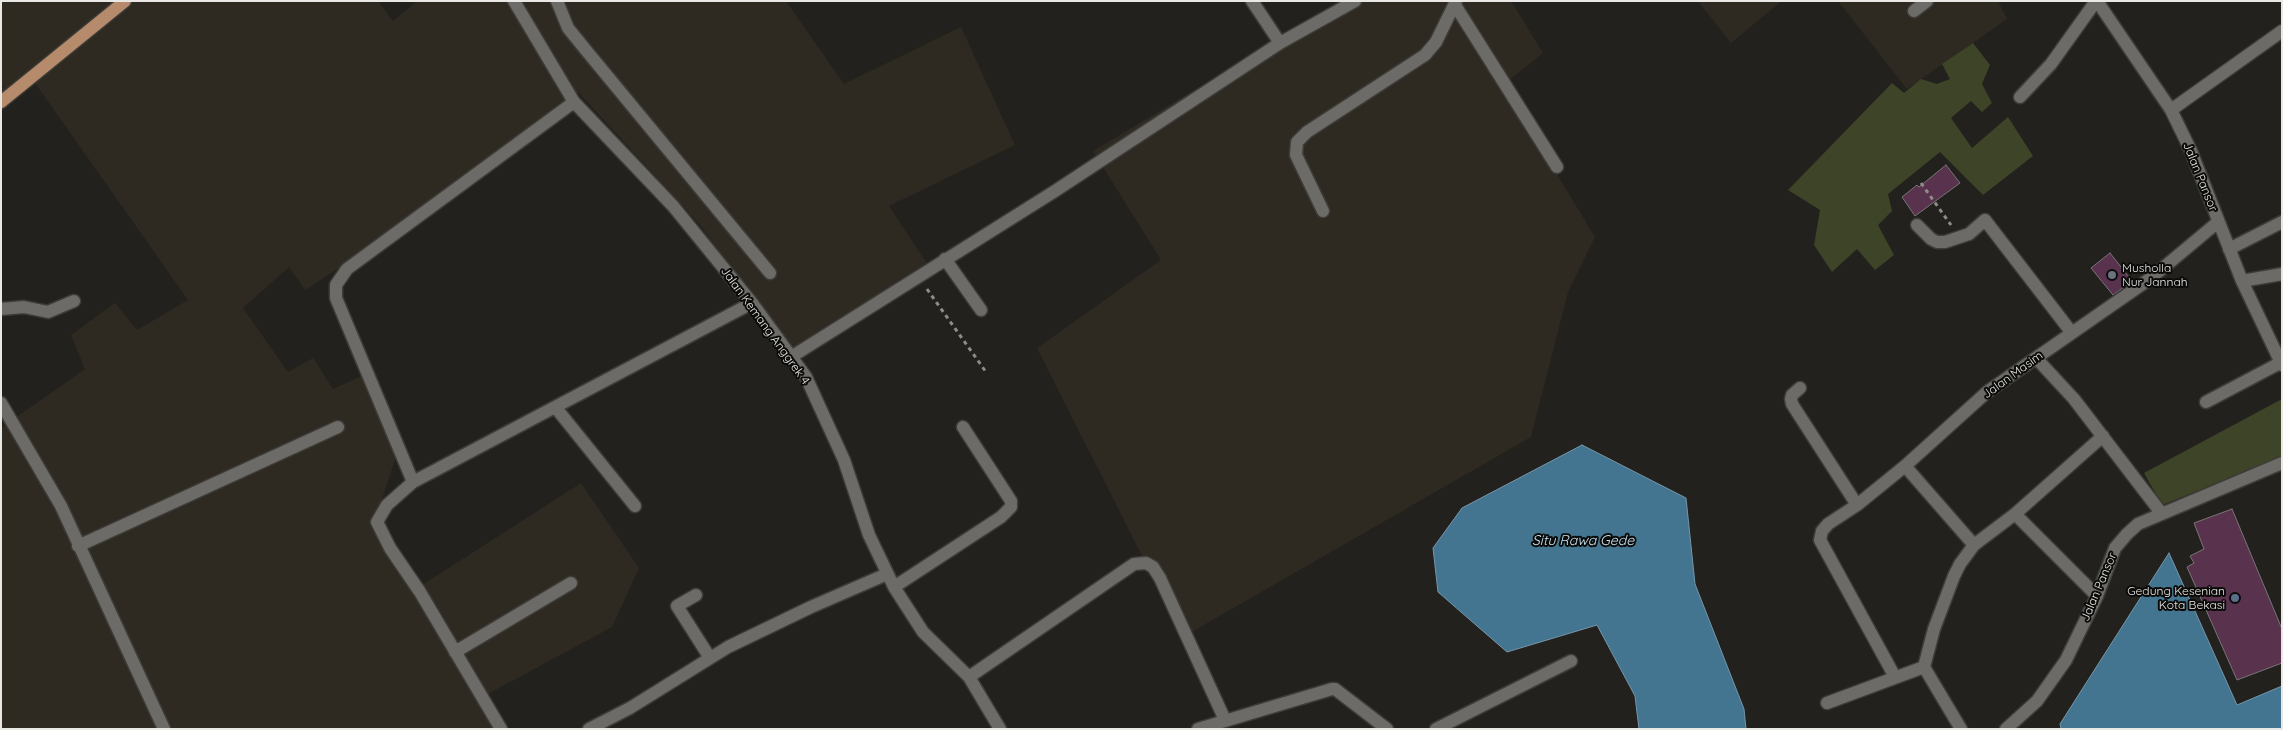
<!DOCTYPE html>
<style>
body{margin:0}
#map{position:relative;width:2283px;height:730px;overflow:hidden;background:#22211d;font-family:Quicksand,sans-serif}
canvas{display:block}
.frame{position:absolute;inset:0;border:2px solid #e9e8e5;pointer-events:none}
</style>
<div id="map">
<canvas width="2283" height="730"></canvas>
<div class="frame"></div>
</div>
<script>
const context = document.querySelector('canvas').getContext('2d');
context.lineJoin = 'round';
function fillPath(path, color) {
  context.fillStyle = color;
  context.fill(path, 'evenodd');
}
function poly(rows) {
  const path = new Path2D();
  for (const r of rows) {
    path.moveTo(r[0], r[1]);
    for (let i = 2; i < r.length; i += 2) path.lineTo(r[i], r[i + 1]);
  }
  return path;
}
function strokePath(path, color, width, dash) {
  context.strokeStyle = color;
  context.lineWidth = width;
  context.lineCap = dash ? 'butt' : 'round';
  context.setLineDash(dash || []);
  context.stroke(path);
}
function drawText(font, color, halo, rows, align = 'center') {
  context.font = font + ' Quicksand,sans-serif';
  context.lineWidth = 4;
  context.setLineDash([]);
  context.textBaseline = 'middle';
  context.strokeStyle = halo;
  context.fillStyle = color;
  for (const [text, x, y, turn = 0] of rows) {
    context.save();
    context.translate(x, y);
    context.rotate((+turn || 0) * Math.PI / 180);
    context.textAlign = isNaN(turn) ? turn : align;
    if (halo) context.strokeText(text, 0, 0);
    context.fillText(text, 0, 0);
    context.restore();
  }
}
fillPath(poly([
 [1,1,378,1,393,21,417,1,786,1,844,84,961,27,1015,145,889,206,928,265,795,359,701,226,578,92,424,213,305,290,289,267,243,308,288,372,313,358,333,389,368,373,398,451,373,526,419,587,581,483,639,568,612,627,488,694,507,729,1,729,1,428,85,369,71,335,115,303,137,330,188,300,35,83,1,112],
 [1342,1,1511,1,1543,53,1503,85,1595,237,1568,292,1531,437,1183,637,1037,348,1161,260,1093,151],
 [1698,1,1782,1,1731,43],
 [1838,1,1998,1,2007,19,1907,89]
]), '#2e2a21');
fillPath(poly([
 [1973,43,1990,65,1982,84,1992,103,1982,112,1971,101,1951,118,1972,148,2008,117,2033,156,1983,195,1940,152,1888,194,1892,211,1878,225,1894,255,1875,270,1857,249,1832,272,1814,245,1820,210,1788,190,1892,83,1904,93,1921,79,1937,84,1950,79,1942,64],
 [2282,399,2282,457,2162,505,2144,473]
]), '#3e4428');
const water = poly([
 [1582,445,1686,498,1695,584,1744,709,1746,729,1639,729,1635,696,1597,625,1507,652,1438,592,1433,548,1462,508,1582,445],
 [2169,553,2237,705,2282,686,2282,729,2061,729,2060,724,2169,553]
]);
fillPath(water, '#437490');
strokePath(water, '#7597aa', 1);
const building = poly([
 [1946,165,1960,183,1915,216,1902,197,1917,185,1919,187,1946,165],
 [2110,253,2132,281,2113,295,2091,268,2110,253],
 [2232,509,2282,629,2282,663,2237,680,2187,567,2194,563,2190,556,2204,549,2194,523,2232,509]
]);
fillPath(building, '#59324e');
strokePath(building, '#7a7578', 1);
const minor = poly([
 [514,1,574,102,673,206,752,303,806,377,844,460,869,535,894,587,923,632,969,677,1000,729],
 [557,1,568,28,585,49,770,273],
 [1252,1,1280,43],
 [2097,1,2171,110,2191,151,2242,281,2282,365],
 [1455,5,1557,167],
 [1914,11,1927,1],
 [2020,97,2051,64,2096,1],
 [2171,110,2282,31],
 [1323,211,1296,155,1297,142,1307,132,1425,55,1436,42,1456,1],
 [1917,225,1931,239,1937,242,1945,242,1969,234,1985,220,2072,333],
 [2229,249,2282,222],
 [945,259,981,310],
 [2242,281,2282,274],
 [1,309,24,307,48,312,74,301],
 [791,357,1055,191,1280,43,1355,1],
 [2036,358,2074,399,2162,514],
 [1800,388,1792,395,1791,399,1792,404,1857,505],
 [2206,402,2280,363],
 [1,403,61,506,164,729],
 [556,408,635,506],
 [1905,466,1974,545],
 [413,482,752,303],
 [2015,514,2097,596],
 [78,546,338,427],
 [894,587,1001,517,1011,507,1011,501,963,427],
 [696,595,677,606,710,658],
 [455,652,571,583],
 [1924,667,1934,629,1954,576,1960,564,1974,545,2015,514,2103,436],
 [969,677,1134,564,1146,563,1153,567,1160,578,1225,720],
 [1895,677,1820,540,1822,531,1828,524,1857,505,1905,466,1987,392,2151,278,2218,222],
 [1827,703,1924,667,1961,729],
 [501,729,420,592,390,548,377,522,387,505,413,482,336,298,336,285,347,269,574,102],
 [589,729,630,708,728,647,811,607,887,574],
 [1198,729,1332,689,1335,689,1387,729],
 [1436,729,1571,661],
 [2006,729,2037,701,2066,660,2097,596,2115,548,2127,534,2138,524,2282,463]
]);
const major = poly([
 [1,102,125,1]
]);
strokePath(minor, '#3d3c38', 15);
strokePath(major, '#3d3c38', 15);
strokePath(poly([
 [1921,183,1951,225],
 [927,289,986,372]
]), '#8d8c89', 3, [4, 4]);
strokePath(minor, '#6d6b67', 12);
strokePath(major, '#b68b6b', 12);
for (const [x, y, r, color] of [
 [2112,275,5,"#6b7280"],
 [2235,598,5,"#5c6f8a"]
]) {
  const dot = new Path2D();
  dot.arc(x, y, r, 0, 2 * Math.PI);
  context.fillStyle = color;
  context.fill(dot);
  strokePath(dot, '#0b0b09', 2);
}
drawText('12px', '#e9e8e5', '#0b0b09', [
 ["Jalan Pansor",2200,177,68],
 ["Jalan Kemang Anggrek 4",765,326,54],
 ["Jalan Masim",2013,375,-36],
 ["Jalan Pansor",2099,587,-67]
]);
drawText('12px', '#e9e8e5', '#0b0b09', [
 ["Musholla",2122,268],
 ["Nur Jannah",2122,282],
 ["Gedung Kesenian",2225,591,"right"],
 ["Kota Bekasi",2225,605,"right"]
], 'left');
drawText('italic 14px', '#c7e4f6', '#0b0b09', [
 ["Situ Rawa Gede",1583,541]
]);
</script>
